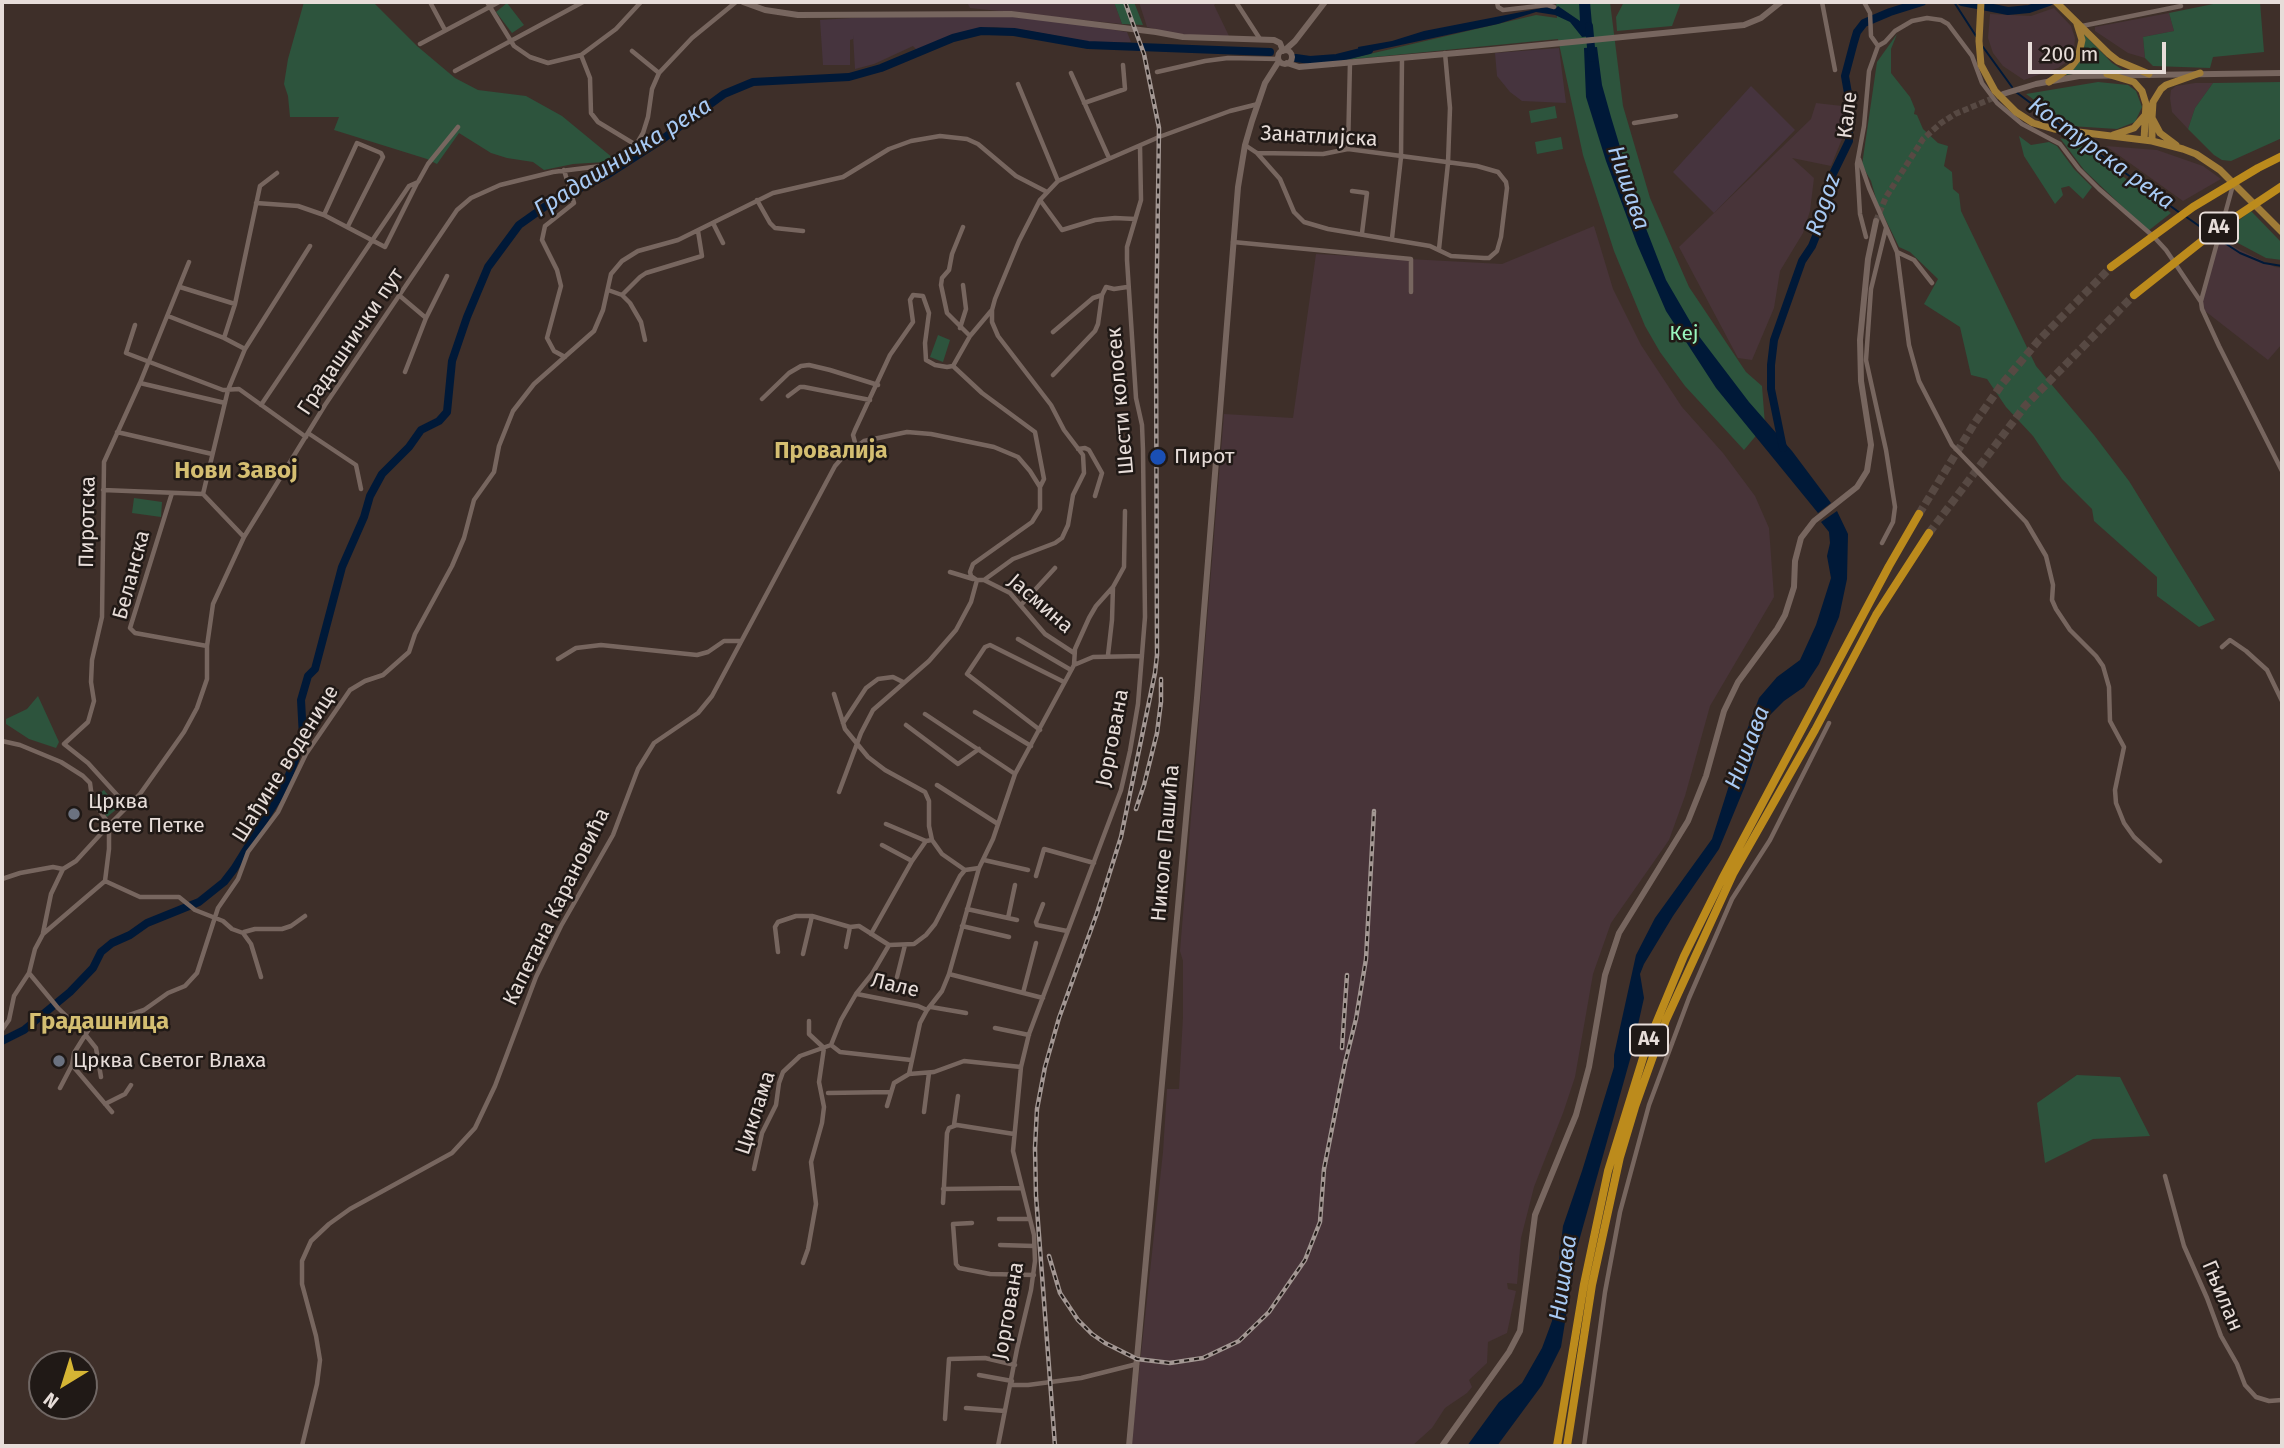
<!DOCTYPE html>
<meta charset="utf-8">
<style>
body{margin:0}
#map{position:relative;width:2284px;height:1448px;overflow:hidden;background:#3e2f29;font-family:"Fira Sans",sans-serif}
canvas{display:block}
.frame{position:absolute;inset:0;border:4px solid #e7ddd9;pointer-events:none}
.north{position:absolute;left:28px;top:1350px;width:70px;height:70px;box-sizing:border-box;background:#201916;border:2px solid #706764;border-radius:50%;rotate:218deg;font-size:19px;font-weight:700;line-height:28px;text-align:center;color:#e7ddd9}
.north::after{content:'';display:block;margin:auto;width:24px;height:32px;background:#d6b534;clip-path:polygon(50% 0,100% 100%,50% 72%,0 100%)}
.scale{position:absolute;left:2028px;top:42px;width:138px;height:32px;box-sizing:border-box;border:4px solid #e7ddd9;border-top:0;padding-left:9px;font-size:21px;line-height:24px;white-space:nowrap;color:#e7ddd9;-webkit-text-stroke:5px #201916;paint-order:stroke}
</style>
<div id="map">
<canvas width="2284" height="1448"></canvas>
<div class="frame"></div>
<div class="north">N</div>
<div class="scale">200 m</div>
</div>
<script>
const context = document.querySelector('canvas').getContext('2d');
context.lineJoin = 'round';
function fillPath(path, color) {
  context.fillStyle = color;
  context.fill(path, 'evenodd');
}
function poly(rows) {
  const path = new Path2D();
  for (const r of rows) {
    if (r.length === 3) {
      path.moveTo(r[0] + r[2], r[1]);
      path.arc(r[0], r[1], r[2], 0, 2 * Math.PI);
      continue;
    }
    path.moveTo(r[0], r[1]);
    for (let i = 2; i < r.length; i += 2) path.lineTo(r[i], r[i + 1]);
  }
  return path;
}
function strokePath(path, color, width, dash) {
  context.strokeStyle = color;
  context.lineWidth = width;
  context.lineCap = dash ? 'butt' : 'round';
  context.setLineDash(dash || []);
  context.stroke(path);
}
function drawText(font, color, halo, rows, align = 'center') {
  context.font = font + ' "Fira Sans",sans-serif';
  context.lineWidth = 5;
  context.setLineDash([]);
  context.textBaseline = 'middle';
  context.strokeStyle = halo;
  context.fillStyle = color;
  for (const [text, x, y, turn = 0] of rows) {
    context.save();
    context.translate(x, y);
    context.rotate((+turn || 0) * Math.PI / 180);
    context.textAlign = isNaN(turn) ? turn : align;
    if (halo) context.strokeText(text, 0, 0);
    context.fillText(text, 0, 0);
    context.restore();
  }
}
fillPath(poly([
 [977,13,1078,24,1127,32,1131,42,1094,43,1025,30,993,27,970,30,917,50,913,46,874,64,855,69,853,35,853,39,850,40,850,65,823,65,820,20,913,14],
 [1559,48,1566,103,1522,101,1510,92,1497,76,1495,53],
 [1751,86,1795,130,1714,213,1673,172]
]), '#46343e');
fillPath(poly([
 [967,2,1114,2,1122,24,970,8],
 [1139,2,1218,2,1214,5,1229,36,1186,37,1147,27],
 [2054,8,2071,26,2075,38,2074,50,2068,61,2058,68,2024,80,2003,66,1993,53,1988,38,1990,14,2031,16],
 [2169,13,2174,31,2143,37,2145,58,2128,53,2095,31,2095,27],
 [2195,83,2213,83,2195,108,2188,129,2172,112,2170,98,2171,90,2176,86],
 [1816,103,1842,106,1844,134,1831,166,1792,158,1814,178,1810,211,1803,233,1780,271,1774,308,1752,360,1738,358,1679,247,1811,119],
 [2106,146,2157,150,2203,166,2221,179,2183,201],
 [1594,226,1613,289,1641,345,1682,407,1723,453,1755,496,1769,528,1774,597,1710,706,1685,796,1669,840,1611,923,1593,974,1575,1077,1563,1113,1534,1187,1521,1238,1517,1284,1507,1283,1508,1289,1516,1291,1507,1333,1488,1342,1487,1363,1469,1380,1472,1387,1467,1393,1445,1408,1432,1428,1412,1446,1131,1446,1163,1152,1167,1089,1179,1089,1183,1017,1183,961,1180,951,1224,414,1293,418,1316,254,1502,264],
 [2218,239,2275,267,2282,268,2282,344,2268,360,2205,311,2202,302]
]), '#483439');
fillPath(poly([
 [304,2,373,2,417,46,455,78,478,90,526,96,562,116,613,158,605,162,573,164,544,170,533,162,507,158,491,153,459,133,437,164,427,159,334,130,339,117,290,117,288,96,284,84,288,59],
 [1114,2,1134,2,1143,25,1122,24],
 [1556,2,1610,2,1623,106,1650,198,1689,287,1746,372,1762,386,1765,425,1744,450,1685,386,1660,352,1645,326,1614,251,1583,155,1558,39,1344,60,1536,15,1557,18],
 [1624,2,1681,2,1672,26,1617,31,1616,17],
 [2223,2,2260,2,2264,52,2213,57,2210,68,2153,66,2145,58,2143,37,2174,31,2169,13],
 [507,3,524,25,512,33,496,12],
 [2081,31,2112,63,2123,70,2065,75,2073,68],
 [1897,34,1891,49,1891,73,1910,97,1915,109,1914,114,1917,115,1923,129,1938,143,1948,146,1944,166,1952,172,1953,189,1959,194,1961,211,2036,366,2094,435,2129,481,2215,620,2199,627,2157,596,2157,577,2094,521,2092,509,2062,479,2033,436,2006,407,1987,379,1971,375,1960,327,1924,304,1938,279,1910,252,1899,247,1877,202,1871,181,1862,165,1877,62],
 [2098,82,2128,85,2136,91,2142,107,2135,122,2117,129,2070,126,2026,94],
 [2282,82,2282,138,2231,161,2222,160,2214,155,2188,129,2195,108,2213,83],
 [1555,106,1557,118,1531,123,1529,111],
 [2019,136,2031,145,2049,142,2057,146,2074,169,2092,187,2083,199,2069,186,2061,188,2063,195,2055,204,2024,156],
 [1561,137,1563,149,1537,154,1535,142],
 [2060,138,2079,143,2171,213,2148,231,2084,170],
 [2251,211,2282,243,2282,260,2266,258,2221,234],
 [938,335,950,340,943,362,930,357],
 [134,498,162,502,161,517,132,513],
 [38,696,59,742,56,748,29,739,6,724,6,719,27,709],
 [104,790,118,808,107,817,93,798],
 [2077,1075,2120,1077,2150,1136,2093,1139,2045,1163,2037,1103]
]), '#2d543d');
fillPath(poly([
 [1579,2,1590,2,1593,36,1582,37,1570,22,1555,15,1536,12,1498,24,1359,54,1358,47,1392,41,1424,31,1547,7,1555,9,1558,6,1580,21],
 [1597,47,1602,85,1611,117,1640,213,1666,280,1698,335,1749,402,1792,451,1831,503,1818,513,1716,388,1666,311,1637,244,1606,161,1586,97,1584,48],
 [1837,511,1848,534,1847,579,1839,617,1819,664,1804,687,1784,701,1768,717,1745,786,1719,849,1673,916,1644,964,1640,974,1644,998,1631,1056,1577,1248,1561,1347,1542,1385,1497,1446,1467,1446,1499,1402,1522,1383,1542,1348,1552,1321,1563,1226,1582,1171,1614,1067,1614,1055,1636,955,1655,918,1712,839,1744,738,1759,698,1777,677,1800,660,1816,625,1831,578,1827,556,1830,543,1829,532,1821,522]
]), '#001938');
strokePath(poly([
 [1954,2,1976,36],
 [1983,47,2012,87],
 [2016,92,2061,126],
 [2072,134,2180,213],
 [2185,216,2209,233],
 [2214,236,2240,253,2264,263,2282,266]
]), '#001938', 2);
strokePath(poly([
 [1962,2,2008,11,2029,9,2049,2],
 [1589,26,1592,58],
 [1296,58,1310,60,1337,58,1369,50],
 [1783,448,1771,389,1771,365,1774,340,1802,261,1812,246,1824,216,1829,182,1849,141,1849,99,1845,76,1854,42,1857,32,1864,23,1890,12,1922,2],
 [2,1041,24,1030,70,992,93,968,101,952,112,943,130,935,147,923,199,902,224,882,234,869,283,790,295,760,303,737,301,700,308,676,315,669,342,567,364,517,370,496,382,474,409,447,421,430,439,421,447,412,452,361,467,317,488,267,519,225,550,203,607,175,660,141,724,94,753,82,849,77,881,68,953,38,981,31,1014,32,1088,45,1270,52]
]), '#001938', 8);
strokePath(poly([
 [1876,221,1886,197,1923,139,1941,123,1955,114,1998,96]
]), '#574943', 6, [6, 3]);
strokePath(poly([
 [1919,514,1974,424,2002,384,2039,340,2111,267],
 [1929,533,2025,406,2134,295]
]), '#574943', 8, [8, 4]);
strokePath(poly([
 [430,2,445,30],
 [487,2,514,46,530,57,548,63,581,55,616,29,641,2],
 [1236,2,1260,39],
 [1497,2,1498,7,1503,10,1547,5,1554,7],
 [1822,2,1835,70],
 [1864,2,1870,13,1871,36,1878,46],
 [2082,26,2181,6],
 [420,44,499,2],
 [1878,46,1885,42,1895,31,1912,21,1927,18,1941,20,1948,24,1972,56,1982,83,1997,103,2022,124,2060,144,2079,169,2099,189,2154,237,2166,250,2201,302,2202,309,2219,346,2282,471],
 [632,51,659,73],
 [581,55,590,78,591,113,598,122,636,145],
 [455,71,583,2],
 [1157,72,1205,61,1228,58,1278,59],
 [1071,73,1109,158],
 [1018,84,1058,181],
 [1084,103,1125,89,1123,65],
 [1634,123,1676,116],
 [1245,145,1257,153,1323,154,1348,149,1477,166,1498,172,1506,182,1507,188,1501,237,1497,251,1489,258,1484,258,1451,256,1430,246,1328,229,1304,222,1294,212,1280,179,1257,153],
 [1348,149,1350,62],
 [1859,159,1869,188,1897,252,1909,345,1919,381,1952,445,2026,522,2046,556,2053,585,2052,600,2056,609,2070,630,2096,656,2103,666,2109,687,2110,721,2124,747,2115,790,2116,803,2124,823,2134,837,2160,861],
 [564,170,574,203,545,226,542,240,557,270,561,286,547,338,554,351,565,357],
 [1352,191,1367,193,1362,233],
 [757,200,770,223,775,228,803,231],
 [1040,200,1062,230,1095,220,1115,218,1135,219],
 [256,203,298,206,324,215,385,247,417,183],
 [324,215,357,143,381,153,383,157,348,226],
 [713,223,723,243],
 [963,227,952,254,949,270,942,278,941,285,947,313,970,336],
 [1866,237,1860,214,1857,164,1864,126,1869,71,1878,46],
 [1392,238,1401,157,1402,58],
 [1233,242,1411,259,1411,292],
 [1439,249,1448,163,1450,108,1445,53],
 [1897,252,1914,260,1932,283],
 [180,287,235,304],
 [608,290,622,295,630,303,641,322,645,340],
 [622,295,640,277,646,273,702,256,698,231],
 [400,296,426,318],
 [2201,301,2233,185],
 [991,311,970,336,953,366,982,393,1035,432,1044,479,1040,487],
 [168,316,224,338,245,349],
 [135,325,126,353,223,390,239,389,306,437],
 [960,328,966,309,963,285],
 [1053,332,1093,298,1102,295,1106,287,1114,289,1127,287],
 [224,338,235,304,260,186,277,173],
 [405,372,426,318,447,276],
 [1053,375,1095,331,1098,324,1102,295],
 [140,383,225,403],
 [788,396,800,387,804,387,870,400],
 [762,399,789,373,801,366,809,365,830,370,878,385],
 [261,405,409,186,418,182,428,164,458,127],
 [117,432,212,454],
 [308,433,356,465,361,489],
 [856,446,853,435,855,430,890,355,913,322,910,300,913,295,923,296,929,313,925,343,926,360,935,365,947,367,953,366],
 [1078,449,1085,448,1089,450,1102,473,1095,496],
 [103,490,203,494,244,537],
 [172,493,130,628,135,633,207,646],
 [203,494,228,390,245,349,310,246],
 [1882,543,1893,522,1895,507,1886,450,1866,360,1871,289,1886,228],
 [950,572,973,579],
 [984,580,1010,593,1045,634,1074,653],
 [1021,605,1055,568],
 [1018,639,1071,670],
 [2222,647,2230,640,2246,651,2267,670,2282,701],
 [1108,655,1112,620,1113,587],
 [558,659,576,648,601,645,697,655,708,652,724,641,741,641],
 [1074,665,1075,649,1089,618,1096,606,1113,587,1124,567,1125,511],
 [834,694,845,729,868,757,885,770,925,792,929,801,929,826,932,840,942,854,965,870],
 [975,712,1031,746],
 [925,714,1015,774],
 [843,723,866,688,878,679,893,677,903,682],
 [906,725,958,764,979,749],
 [1040,730,967,674,985,647,990,645,1064,682],
 [2,741,20,745,61,762,83,776,90,783,92,798,99,810,107,821,111,823],
 [937,785,998,824],
 [839,792,861,733,873,710,929,661,956,630,971,602,977,580],
 [128,807,88,763,64,744,88,722,94,701,91,682,92,660,102,617,104,462,140,383,189,262],
 [111,823,140,794,184,732,197,708,207,679,207,646,213,604,244,537,325,405,457,210,471,198,500,185,553,172,601,166,625,154,636,145,643,133,648,117,652,89,659,73,692,38,736,2],
 [886,824,926,841],
 [882,845,912,861],
 [984,860,1028,870],
 [1036,876,1044,849,1094,863],
 [2,879,20,873,53,867,63,869,76,861,109,825],
 [105,881,140,897,179,897,195,910,223,921,232,929,243,933,251,944,261,977],
 [1043,904,1036,922,1037,925,1067,931],
 [967,909,1017,920],
 [1008,918,1015,885],
 [962,926,1009,937],
 [244,932,255,929,282,929,291,926,305,916],
 [43,933,51,894,63,869],
 [871,934,912,861,926,841,932,840],
 [846,947,850,927],
 [778,952,775,927,778,922,796,916,812,916],
 [803,954,812,916,850,927,859,926,889,945],
 [29,973,58,1008,84,1033,96,1048,101,1077],
 [949,974,1043,998],
 [897,977,905,945],
 [1023,993,1036,943],
 [857,994,918,1006,927,1010],
 [931,1007,966,1013],
 [995,1028,1029,1035],
 [2,1030,9,1020,14,996,29,973,35,949,43,934,105,881,109,849,109,825,111,823],
 [831,1045,840,1052,911,1060],
 [72,1065,112,1112],
 [909,1074,934,1072,964,1061,1021,1067],
 [60,1088,72,1065,74,1053,89,1029,144,1010,168,993,185,986,197,973,218,908,238,879,248,852,278,812,306,754,350,690,365,681,383,675,409,652,415,634,452,566,464,538,474,500,494,472,499,446,513,411,534,384,594,331,603,310,611,274,622,261,638,251,678,240,773,193,843,177,889,149,911,141,940,136,967,139,978,144,1016,176,1047,192],
 [828,1093,890,1092],
 [105,1104,125,1094,131,1085],
 [887,1106,894,1083,909,1074,920,1023,927,1010,942,991,949,974,979,868],
 [924,1112,929,1073],
 [954,1125,958,1096],
 [754,1169,762,1133,776,1105,779,1083,783,1072,800,1056,831,1045,841,1020,856,994,872,974,889,945,914,944,926,935,935,924,960,876,965,870,979,868,993,839,1015,774,1074,665,1093,657,1142,656],
 [2165,1176,2184,1246,2207,1298,2221,1336,2237,1364,2245,1385,2256,1397,2269,1401,2282,1400],
 [943,1189,1022,1188],
 [943,1203,947,1133,949,1128,957,1125,1014,1134],
 [999,1219,1030,1219],
 [972,1223,953,1224,956,1264,959,1268,990,1274,1034,1275],
 [1000,1245,1034,1246],
 [803,1263,808,1249,816,1204,811,1162,822,1123,824,1107,819,1082,824,1048,809,1034,809,1021],
 [979,1375,1012,1381],
 [1011,1385,1028,1385,1081,1378,1137,1364],
 [966,1408,1005,1411],
 [945,1419,949,1359,985,1358,1015,1365],
 [302,1446,317,1384,320,1360,316,1336,302,1284,302,1261,311,1241,329,1224,350,1209,452,1153,475,1128,495,1086,536,977,561,926,613,835,638,769,654,743,698,713,712,696,835,466,843,457,864,441,907,432,931,434,994,447,1018,457,1030,471,1040,487,1040,509,1032,522,973,564,970,572,971,576,977,580,984,580,1013,559,1055,543,1062,538,1068,525,1073,495,1084,473,1083,455,1064,430,1051,405,998,336,992,322,992,310,995,299,1019,241,1040,200,1058,181,1159,137,1230,111,1258,104],
 [998,1446,1017,1349,1031,1290,1035,1261,1034,1235,1013,1151,1021,1067,1029,1034,1121,790,1130,751,1138,704,1145,617,1143,450,1142,425,1136,398,1127,260,1127,247,1141,200,1140,146],
 [1584,1446,1605,1292,1620,1212,1649,1105,1689,998,1732,899,1770,840,1829,723]
]), '#77665f', 4.5);
strokePath(poly([
 [743,2,765,10,798,15,1011,14,1156,32,1183,37,1274,40,1280,43,1283,51],
 [1285,50,1295,41,1325,2],
 [1285,57,7],
 [1287,63,1299,67,1491,50,1744,25,1761,18,1781,2],
 [2003,94,2036,84,2079,76,2282,73],
 [1129,1446,1197,698,1238,187,1245,145,1252,121,1265,83,1279,61],
 [1442,1446,1509,1352,1520,1331,1535,1215,1576,1115,1589,1067,1605,975,1619,933,1688,821,1706,776,1724,711,1738,682,1777,629,1785,615,1794,587,1795,561,1801,538,1814,521,1857,487,1867,471,1871,445,1861,381,1860,340,1868,259,1876,221]
]), '#77665f', 6);
strokePath(poly([
 [1981,2,1979,41,1981,65,1995,91,2016,112,2033,123,2054,129,2152,141,2183,149,2196,154,2220,170,2282,232],
 [2056,2,2109,54,2118,61,2149,74],
 [2107,74,2134,82,2142,91,2146,104,2144,140],
 [2049,82,2071,67,2078,58,2082,40,2077,24],
 [2113,135,2134,128,2146,114],
 [2152,141,2152,118],
 [2176,145,2160,133,2152,118,2153,102,2161,89,2166,85,2200,73]
]), '#a07c37', 7);
strokePath(poly([
 [2111,267,2193,207,2258,168,2282,156],
 [2134,295,2216,230,2282,186],
 [1557,1446,1584,1284,1608,1171,1647,1045,1684,956,1722,879,1889,566,1919,514],
 [1567,1446,1592,1285,1620,1157,1635,1107,1666,1020,1733,874,1815,730,1876,615,1929,533]
]), '#bc8b1c', 8);
const rail = poly([
 [1136,809,1144,785,1157,733,1161,702,1161,679],
 [1342,1048,1347,975],
 [1049,1256,1060,1293,1078,1320,1092,1334,1105,1343,1137,1359,1170,1363,1203,1358,1239,1341,1269,1312,1305,1260,1320,1222,1324,1169,1345,1063,1356,1019,1366,959,1374,811],
 [1055,1446,1036,1196,1035,1148,1037,1109,1045,1067,1059,1018,1097,913,1121,837,1155,673,1157,655,1156,334,1159,128,1144,54,1125,2]
]);
strokePath(rail, '#a39793', 4.5);
strokePath(rail, '#201916', 2, [5]);
for (const [x, y, r, color] of [
 [1158,457,9,"#1a4fb4"],
 [74,814,7,"#6b7280"],
 [59,1061,7,"#6b7280"]
]) {
  const dot = new Path2D();
  dot.arc(x, y, r, 0, 2 * Math.PI);
  context.fillStyle = color;
  context.fill(dot);
  strokePath(dot, '#201916', 2.5);
}
for (const [x, y, w] of [
 [2219,228,38],
 [1649,1040,38]
]) {
  const box = new Path2D();
  box.roundRect(x - w / 2, y - 15.5, w, 31, 5);
  context.fillStyle = '#201916';
  context.fill(box);
  strokePath(box, '#e7ddd9', 2);
}
drawText('bold 19px', '#e7ddd9', null, [
 ["A4",2219,228],
 ["A4",1649,1040]
]);
drawText('21px', '#e7ddd9', '#201916', [
 ["Кале",1848,115,-83],
 ["Занатлијска",1319,137,3],
 ["Градашнички пут",351,342,-56],
 ["Шести колосек",1121,401,-95],
 ["Пиротска",88,522,-89],
 ["Беланска",132,575,-75],
 ["Јасмина",1040,604,41],
 ["Јоргована",1113,738,-79],
 ["Шађине воденице",286,764,-58],
 ["Николе Пашића",1166,843,-85],
 ["Капетана Карановића",557,907,-64],
 ["Лале",895,986,13],
 ["Циклама",756,1113,-72],
 ["Гњилан",2222,1296,67],
 ["Јоргована",1009,1311,-80]
]);
drawText('21px', '#99f5be', '#201916', [
 ["Кеј",1684,334]
]);
drawText('21px', '#e7ddd9', '#201916', [
 ["Пирот",1174,457],
 ["Црква",88,802],
 ["Свете Петке",88,826],
 ["Црква Светог Влаха",73,1061]
], 'left');
drawText('italic 23px', '#a8caf4', '#201916', [
 ["Костурска река",2101,154,36],
 ["Градашничка река",623,158,-32],
 ["Нишава",1628,188,71],
 ["Rogoz",1824,205,-71],
 ["Нишава",1748,748,-69],
 ["Нишава",1564,1278,-82]
]);
drawText('bold 23px', '#d4be71', '#201916', [
 ["Провалија",831,452]
]);
drawText('bold 24px', '#d4be71', '#201916', [
 ["Нови Завој",236,471],
 ["Градашница",99,1022]
]);
</script>
